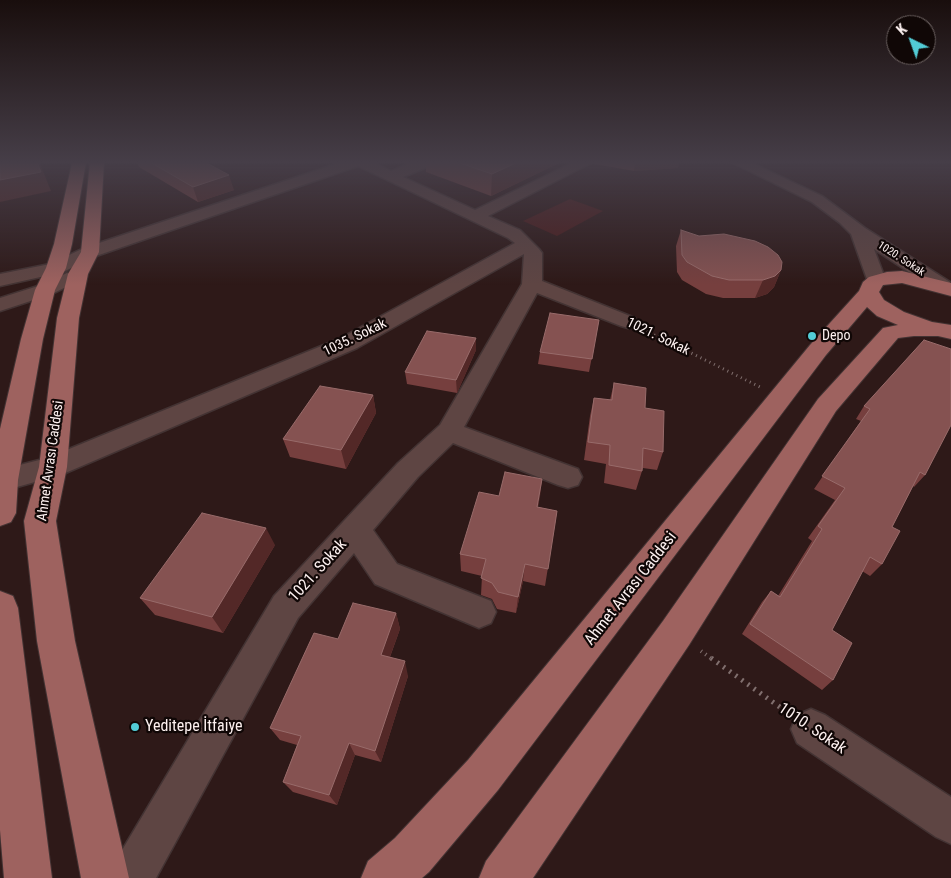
<!DOCTYPE html>
<meta charset="utf-8">
<style>
body{margin:0}
#map{position:relative;width:951px;height:878px;overflow:hidden;background:#2e1918;font-family:"Roboto Condensed",sans-serif}
canvas{display:block}
.north{position:absolute;left:886px;top:15px;width:50px;height:50px;box-sizing:border-box;background:#100706;border:1px solid #6f6564;border-radius:50%;rotate:318deg;font-size:14px;font-weight:700;line-height:20px;text-align:center;color:#fdf1f0}
.north::after{content:'';display:block;margin:auto;width:18px;height:22px;background:#52ccd6;clip-path:polygon(50% 0,100% 100%,50% 72%,0 100%)}
</style>
<div id="map">
<canvas width="951" height="878"></canvas>
<div class="north">K</div>
</div>
<script>
const context = document.querySelector('canvas').getContext('2d');
context.lineJoin = 'round';
function fillPath(path, color) {
  context.fillStyle = color;
  context.fill(path, 'evenodd');
}
function poly(rows) {
  const path = new Path2D();
  for (const r of rows) {
    path.moveTo(r[0], r[1]);
    for (let i = 2; i < r.length; i += 2) path.lineTo(r[i], r[i + 1]);
  }
  return path;
}
function strokePath(path, color, width, dash) {
  context.strokeStyle = color;
  context.lineWidth = width;
  context.lineCap = dash ? 'butt' : 'round';
  context.setLineDash(dash || []);
  context.stroke(path);
}
function drawText(font, color, halo, rows, align = 'center') {
  context.font = font + ' "Roboto Condensed",sans-serif';
  context.lineWidth = 4.5;
  context.setLineDash([]);
  context.textBaseline = 'middle';
  context.strokeStyle = halo;
  context.fillStyle = color;
  for (const [text, x, y, turn = 0] of rows) {
    context.save();
    context.translate(x, y);
    context.rotate((+turn || 0) * Math.PI / 180);
    context.textAlign = isNaN(turn) ? turn : align;
    if (halo) context.strokeText(text, 0, 0);
    context.fillText(text, 0, 0);
    context.restore();
  }
}
fillPath(poly([
 [570,199,603,211,557,236,523,221]
]), '#4b1b1b');
const minor = poly([
 [342,162,372,162,391,171,414,162,434,162,432,165,403,177,475,210,574,162,593,162,488,216,520,230,539,249,542,253,542,281,635,318,638,322,635,326,628,328,621,326,537,293,464,427,578,469,582,477,578,485,568,488,558,485,453,443,418,477,373,530,397,564,491,601,496,612,491,623,479,628,375,584,354,553,298,618,156,878,108,878,115,862,274,596,398,463,440,425,522,284,524,254,357,348,63,474,3,491,0,490,0,470,47,458,341,338,515,243,508,238,358,166,96,256,63,272,0,286,0,274,50,264,84,248,342,162],
 [731,162,750,162,822,196,865,228,950,282,951,288,943,292,936,290,874,249,886,281,883,285,876,287,869,285,851,234,840,223,812,202,731,162],
 [67,273,74,275,76,279,74,283,52,294,0,311,0,298,38,286,67,273],
 [811,709,825,715,951,797,951,844,936,837,797,743,791,729,797,715,811,709]
]);
const major = poly([
 [86,162,72,244,66,268,55,290,43,339,18,480,16,513,11,522,0,526,0,429,21,339,35,290,46,268,54,244,72,163,86,162],
 [90,162,104,162,99,252,88,274,79,318,67,467,56,521,75,641,129,878,81,878,37,641,24,521,39,467,57,318,68,274,81,252,90,162],
 [902,271,951,283,951,296,902,283,883,285,879,292,884,300,904,312,932,322,951,325,951,339,938,336,914,336,898,338,836,411,689,645,533,878,479,878,486,861,663,621,818,399,883,328,898,325,877,316,867,307,826,355,498,790,429,872,422,878,361,878,368,861,395,838,468,760,810,345,859,291,863,282,869,277,887,272,902,271],
 [0,591,13,596,18,608,52,878,4,878,0,830,0,591]
]);
strokePath(minor, '#433333', 3);
strokePath(major, '#433333', 2);
strokePath(poly([
 [647,331,689,352]
]), '#806f6e', 2.5, [1, 3]);
strokePath(poly([
 [687,351,760,387]
]), '#806f6e', 3, [1, 4]);
strokePath(poly([
 [701,651,712,659]
]), '#806f6e', 4, [1, 4.5]);
strokePath(poly([
 [711,658,784,710]
]), '#806f6e', 5, [2, 5.5]);
fillPath(minor, '#5e4543');
fillPath(major, '#9e625f');
fillPath(poly([
 [137,162,205,162,234,190,198,202,139,167],
 [426,162,561,162,491,196,426,172],
 [593,162,679,162,678,168,634,171,594,164],
 [681,230,781,270,774,287,767,294,755,298,723,298,706,294,682,280,677,272,676,246],
 [599,320,589,372,538,364,540,352],
 [476,350,457,393,407,384,405,372],
 [614,383,645,408,663,452,657,470,643,468,642,471,636,490,604,483,606,464,584,460,590,416,594,398,610,400],
 [373,395,376,413,346,469,290,457,283,439],
 [864,406,947,431,925,475,914,487,913,486,892,527,882,564,870,576,862,571,832,630,833,680,822,690,742,634,762,602,771,591,778,596,812,541,808,538,835,500,814,489,861,421,856,419],
 [542,479,538,507,557,511,545,586,523,581,516,613,497,609,492,599,481,595,482,576,461,571,460,554,499,496],
 [275,545,223,633,155,615,140,598],
 [396,613,400,629,390,657,408,676,381,762,355,755,337,805,293,792,283,782,297,745,280,740,270,728]
]), '#763f3e');
fillPath(poly([
 [37,162,40,162,41,166,51,191,0,202,0,180],
 [518,162,561,162,491,196,492,174],
 [635,162,679,162,678,168,634,171],
 [229,175,234,190,198,202,193,187],
 [781,270,774,287,767,294,755,298,763,280],
 [476,338,476,350,457,393,456,380],
 [373,395,376,413,346,469,341,450],
 [542,479,540,497,534,525,537,507],
 [266,528,275,545,223,633,212,617],
 [525,564,523,581,516,613,518,597],
 [396,613,400,629,385,670,381,655],
 [405,661,408,676,381,762,375,751],
 [349,743,355,755,337,805,329,795]
]), '#532827');
const building = poly([
 [0,162,37,162,41,172,0,180,0,162],
 [150,162,205,162,229,175,193,187,150,162],
 [457,162,518,162,492,174,457,162],
 [681,230,699,236,724,234,755,241,768,247,778,255,782,262,781,270,775,276,763,280,729,280,712,276,687,262,682,255,681,230],
 [550,313,599,320,592,359,540,352,550,313],
 [427,331,476,338,456,380,405,372,427,331],
 [924,340,951,349,951,425,925,475,920,472,892,527,900,531,882,564,870,557,832,630,852,643,833,680,750,624,771,591,780,597,822,529,818,526,845,488,822,476,870,409,864,406,924,340],
 [614,383,646,388,645,408,664,411,663,452,643,448,642,471,609,465,610,445,588,442,594,398,612,400,614,383],
 [320,386,373,395,341,450,283,439,320,386],
 [505,472,542,479,537,507,557,511,548,569,525,564,518,597,498,592,492,583,481,578,486,559,460,554,479,492,499,496,505,472],
 [202,513,266,528,212,617,140,598,202,513],
 [353,603,396,613,381,655,405,661,375,751,349,743,329,795,283,782,301,736,270,728,314,633,338,639,353,603]
]);
fillPath(building, '#855251');
strokePath(building, '#986b6a', 1);
const sky = context.createLinearGradient(0, 0, 0, 285);
sky.addColorStop(0, '#190e0d');
sky.addColorStop(0.57, '#463e48');
sky.addColorStop(1, '#463e4800');
context.fillStyle = sky;
context.fillRect(0, 0, 951, 285);
for (const [x, y, r, color] of [
 [812,336,5,"#52ccd6"],
 [135,727,5,"#52ccd6"]
]) {
  const dot = new Path2D();
  dot.arc(x, y, r, 0, 2 * Math.PI);
  context.fillStyle = color;
  context.fill(dot);
  strokePath(dot, '#100706', 2);
}
drawText('11px', '#fdf1f0', '#100706', [
 ["1020. Sokak",901,259,33]
]);
drawText('14px', '#fdf1f0', '#100706', [
 ["Depo",822,336]
], 'left');
drawText('14px', '#fdf1f0', '#100706', [
 ["1021. Sokak",658,337,26],
 ["1035. Sokak",355,338,-26],
 ["Ahmet Avrası Caddesi",51,461,-82]
]);
drawText('16px', '#fdf1f0', '#100706', [
 ["1021. Sokak",318,571,-48],
 ["Ahmet Avrası Caddesi",631,589,-52],
 ["1010. Sokak",812,729,34]
]);
drawText('16px', '#fdf1f0', '#100706', [
 ["Yeditepe İtfaiye",145,727]
], 'left');
</script>
